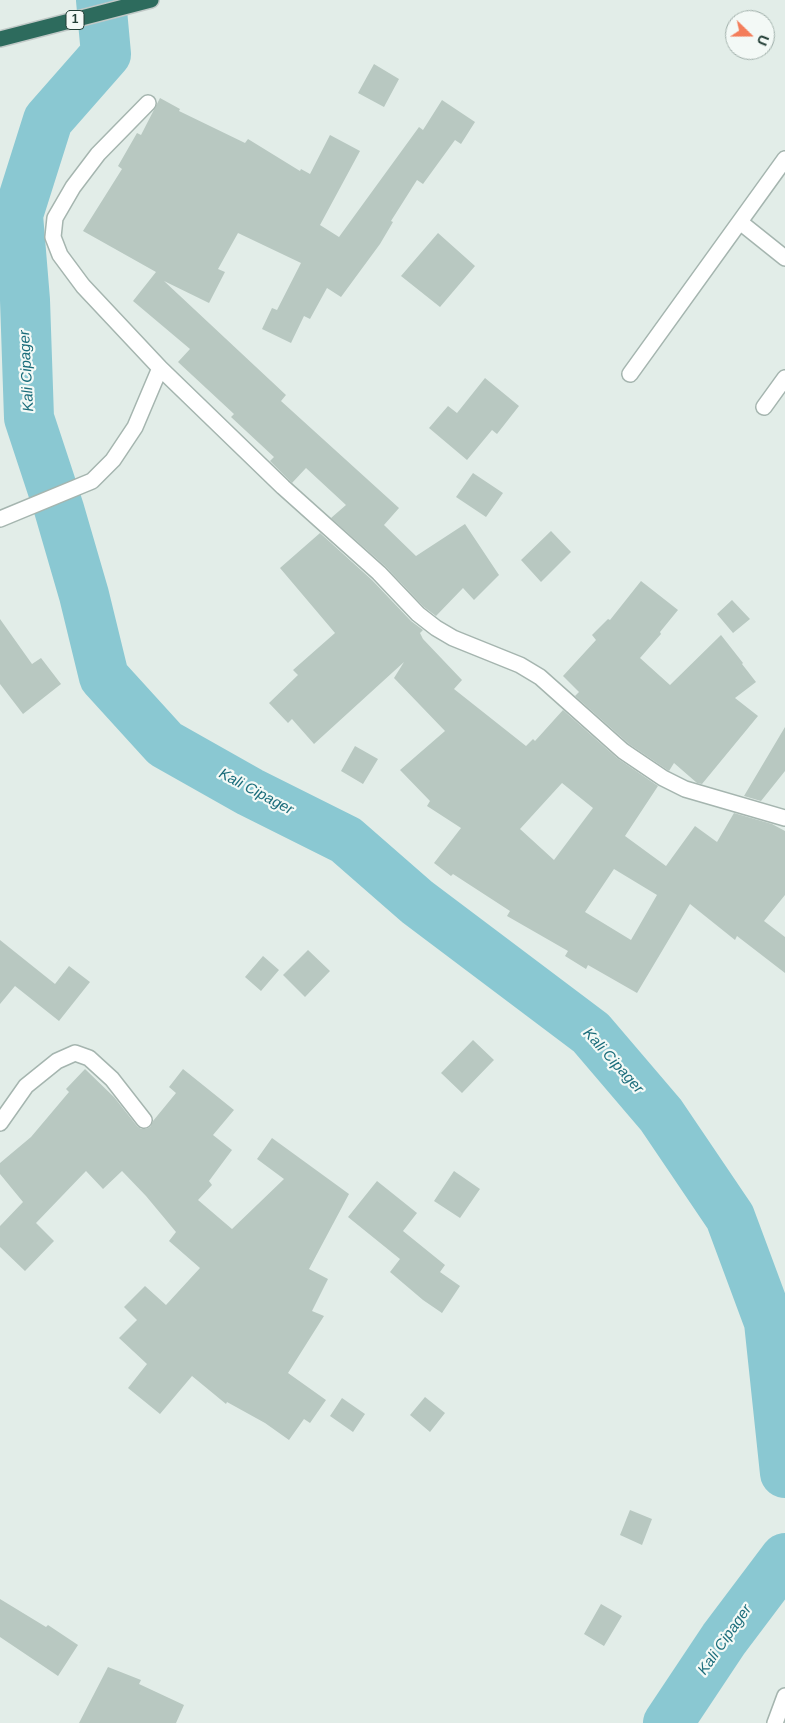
<!DOCTYPE html>
<style>
body{margin:0}
#map{position:relative;width:785px;height:1723px;overflow:hidden;background:#e2ede8;font-family:Helvetica,sans-serif}
canvas{display:block}
.north{position:absolute;left:725px;top:10px;width:50px;height:50px;box-sizing:border-box;background:#f3f9f6;border:1px solid #9faea9;border-radius:50%;rotate:112deg;font-size:14px;font-weight:700;line-height:20px;text-align:center;color:#223e36}
.north::after{content:'';display:block;margin:auto;width:18px;height:22px;background:#f37d5a;clip-path:polygon(50% 0,100% 100%,50% 72%,0 100%)}
</style>
<div id="map">
<canvas width="785" height="1723"></canvas>
<div class="north">U</div>
</div>
<script>
const context = document.querySelector('canvas').getContext('2d');
context.lineJoin = 'round';
function poly(rows) {
  const path = new Path2D();
  for (const r of rows) {
    path.moveTo(r[0], r[1]);
    for (let i = 2; i < r.length; i += 2) path.lineTo(r[i], r[i + 1]);
  }
  return path;
}
function strokePath(path, color, width, dash) {
  context.strokeStyle = color;
  context.lineWidth = width;
  context.lineCap = dash ? 'butt' : 'round';
  context.setLineDash(dash || []);
  context.stroke(path);
}
function fillPath(path, color) {
  context.fillStyle = color;
  context.fill(path, 'evenodd');
}
function drawText(font, color, halo, rows, align = 'center') {
  context.font = font + ' Helvetica,sans-serif';
  context.lineWidth = 4.5;
  context.setLineDash([]);
  context.textBaseline = 'middle';
  context.strokeStyle = halo;
  context.fillStyle = color;
  for (const [text, x, y, turn = 0] of rows) {
    context.save();
    context.translate(x, y);
    context.rotate((+turn || 0) * Math.PI / 180);
    context.textAlign = isNaN(turn) ? turn : align;
    if (halo) context.strokeText(text, 0, 0);
    context.fillText(text, 0, 0);
    context.restore();
  }
}
strokePath(poly([
 [101,0,106,54,48,120,18,215,25,300,29,418,59,509,84,595,104,677,165,744,250,792,346,840,417,902,591,1033,661,1115,730,1217,769,1322,785,1473],
 [668,1723,724,1639,785,1558]
]), '#8ac8d2', 50);
fillPath(poly([
 [374,64,399,79,384,107,358,93],
 [160,98,180,109,179,111,245,143,248,139,300,171,301,169,310,174,330,135,360,151,320,225,339,237,419,127,423,130,442,100,475,122,461,144,455,140,423,184,417,180,391,221,393,222,380,244,341,297,327,288,310,319,304,316,291,343,262,329,272,308,277,310,301,263,238,233,218,269,225,272,209,303,164,281,286,395,281,401,399,508,384,525,416,556,465,524,499,575,474,600,463,588,436,616,424,607,385,566,331,518,346,505,306,468,292,483,270,461,274,457,231,417,234,414,178,362,190,349,133,301,156,272,83,231,122,169,118,166,137,133,141,135],
 [438,233,475,266,440,307,401,276],
 [485,378,519,406,497,434,492,430,467,460,429,428,448,406,457,413],
 [473,473,503,493,486,517,456,497],
 [551,531,571,552,541,582,521,560],
 [320,533,372,580,411,621,423,630,420,633,423,639,462,680,454,689,526,746,533,739,535,741,563,710,617,758,658,786,625,836,666,866,695,826,717,842,734,813,772,824,785,831,785,895,764,921,785,937,785,973,737,936,735,940,690,904,637,993,588,965,586,969,565,956,568,951,507,916,510,911,453,874,451,876,434,863,461,828,427,806,430,801,400,770,445,731,394,678,404,662,314,744,292,719,288,723,269,703,298,675,293,670,335,633,280,568],
 [562,783,593,808,554,860,520,829],
 [614,869,657,895,631,940,585,912],
 [641,581,678,610,660,632,661,634,640,658,670,685,721,635,743,663,742,664,756,682,735,698,758,716,702,784,697,783,674,763,669,771,629,744,575,696,579,692,563,676,596,640,592,635,608,619,610,620],
 [732,600,750,619,733,633,717,614],
 [0,619,32,664,41,658,61,684,23,714,0,684],
 [785,727,785,771,761,801,744,796],
 [355,746,378,759,363,784,341,771],
 [0,940,55,984,69,966,90,982,59,1021,15,986,0,1004],
 [308,950,330,971,305,997,283,975],
 [263,956,279,970,261,991,245,977],
 [473,1040,494,1060,462,1093,441,1073],
 [85,1069,114,1097,137,1126,141,1129,146,1129,150,1127,153,1121,176,1093,169,1087,183,1069,234,1110,213,1135,232,1150,209,1181,212,1185,198,1200,232,1229,284,1179,257,1159,272,1138,349,1194,309,1269,328,1279,312,1311,324,1316,288,1373,326,1400,310,1423,304,1419,289,1440,265,1423,227,1402,226,1404,192,1376,160,1414,128,1388,147,1364,119,1338,137,1320,124,1307,145,1286,166,1305,200,1268,169,1241,176,1232,146,1196,122,1171,103,1189,86,1171,36,1223,54,1241,25,1271,0,1247,0,1226,23,1202,0,1174,0,1163,31,1137,69,1092,66,1089],
 [454,1171,480,1189,460,1218,434,1201],
 [377,1181,417,1213,403,1231,445,1265,440,1272,460,1286,442,1313,423,1300,390,1272,400,1259,348,1217],
 [425,1397,445,1413,430,1432,410,1415],
 [342,1398,365,1414,353,1432,330,1416],
 [630,1510,652,1519,642,1545,620,1535],
 [0,1599,46,1627,48,1625,78,1645,58,1676,0,1637],
 [601,1604,622,1616,604,1646,584,1634],
 [108,1667,141,1680,139,1684,184,1705,176,1723,79,1723]
]), '#b8c8c1');
const minor = poly([
 [148,103,98,154,73,187,55,218,53,237,60,255,83,286,160,368,283,487,379,573,418,614,436,628,453,638,520,665,540,677,623,751,663,778,685,789,785,818],
 [740,222,785,258],
 [630,374,785,159],
 [764,407,785,378],
 [0,519,92,481,113,460,135,427,160,368],
 [0,1123,26,1086,57,1061,75,1053,89,1058,112,1079,144,1120],
 [775,1723,785,1696]
]);
const motorway = poly([
 [0,39,151,0]
]);
strokePath(minor, '#a5b5af', 18);
strokePath(motorway, '#c1c9c7', 18);
strokePath(minor, '#fff', 15);
strokePath(motorway, '#2d6b5d', 15);
for (const [x, y, w] of [
 [75,20,18]
]) {
  const box = new Path2D();
  box.roundRect(x - w / 2, y - 9.5, w, 19, 4);
  context.fillStyle = '#f3f9f6';
  context.fill(box);
  strokePath(box, '#223e36', 1);
}
drawText('bold 12px', '#223e36', null, [
 ["1",75,20]
]);
drawText('italic 15px', '#1b6d7b', '#f3f9f6', [
 ["Kali Cipager",27,371,-93],
 ["Kali Cipager",256,792,28],
 ["Kali Cipager",613,1061,48],
 ["Kali Cipager",725,1640,-55]
]);
</script>
